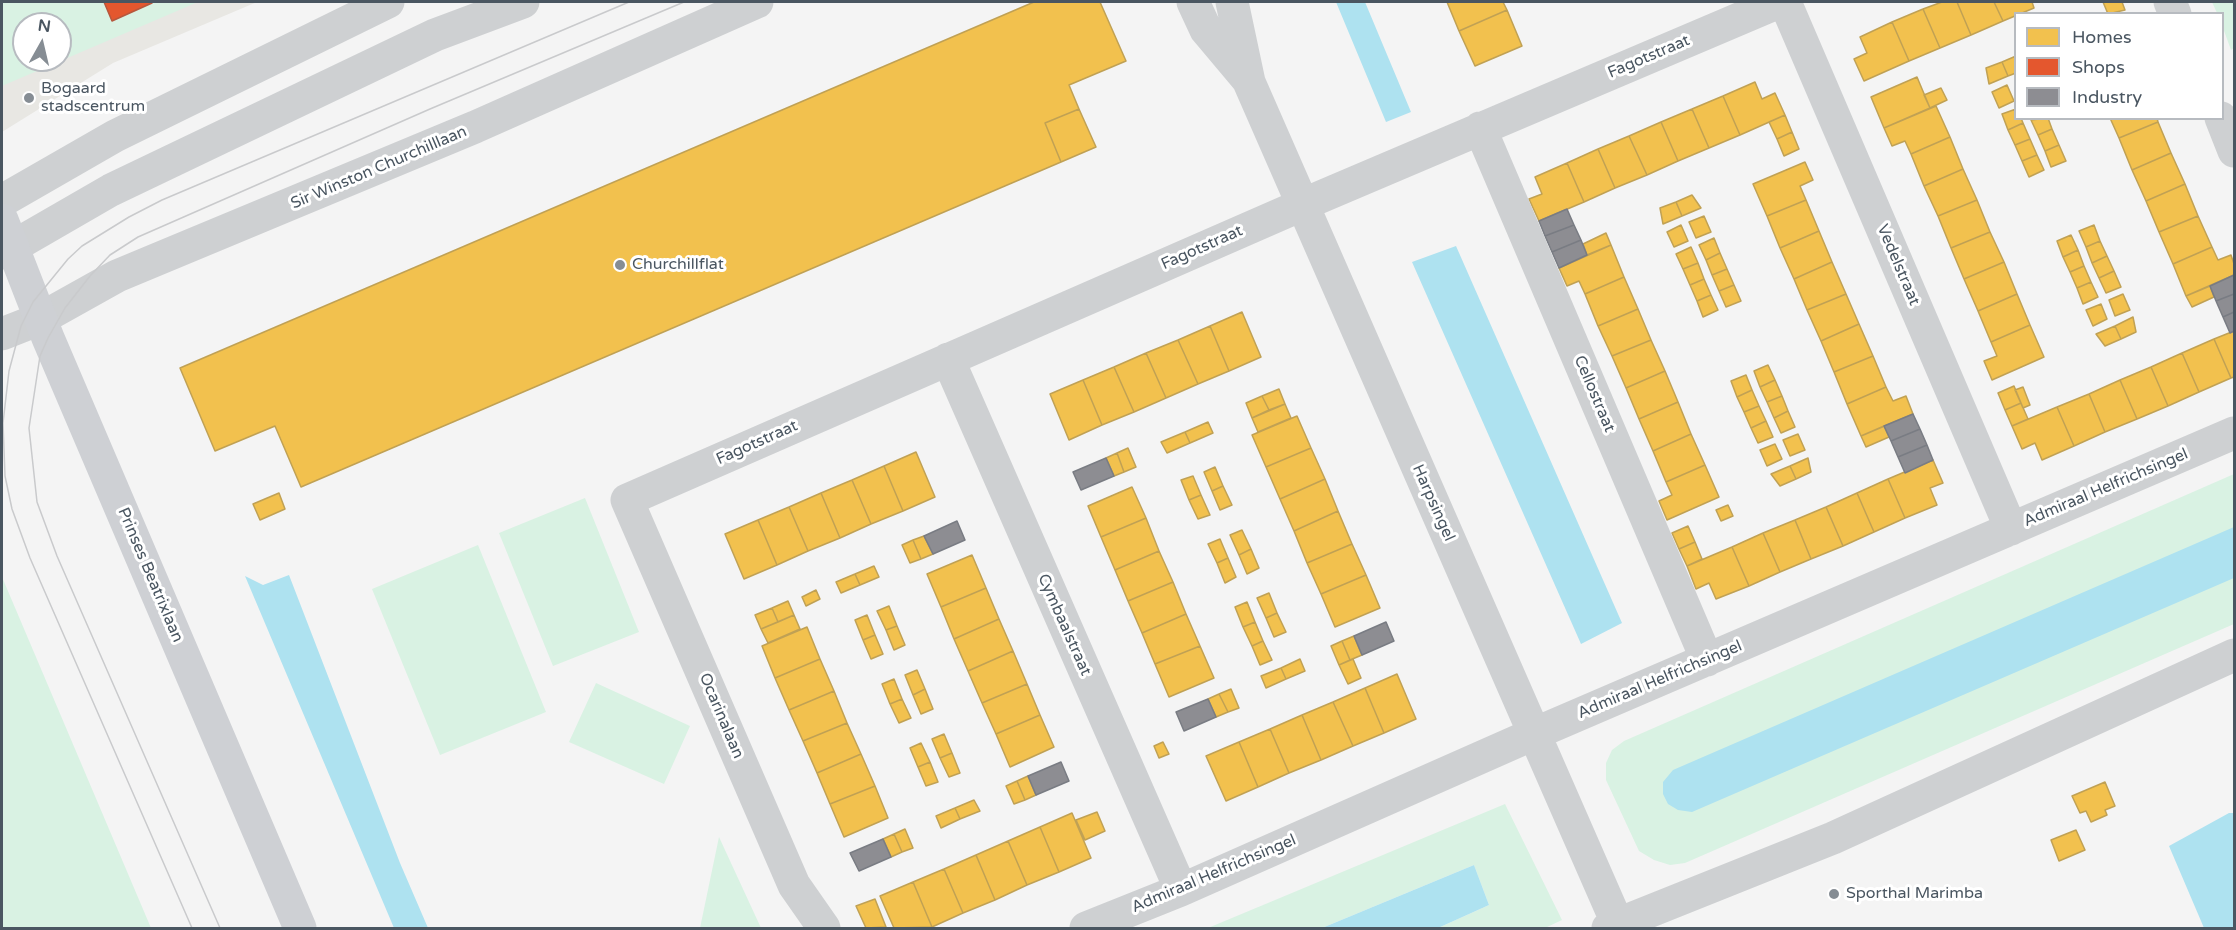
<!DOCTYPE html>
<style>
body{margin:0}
#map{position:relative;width:2236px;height:930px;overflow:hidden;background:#f4f4f4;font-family:"Varela Round",sans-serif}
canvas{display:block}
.frame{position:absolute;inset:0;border:3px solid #4a5661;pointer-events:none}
.legend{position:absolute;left:2014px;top:12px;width:210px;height:108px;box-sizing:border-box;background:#fff;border:2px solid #b7bbc0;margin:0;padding:8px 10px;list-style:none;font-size:18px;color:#4a5661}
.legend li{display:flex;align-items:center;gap:12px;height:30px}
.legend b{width:30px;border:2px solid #b7bbc0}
.north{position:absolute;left:12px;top:12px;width:60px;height:60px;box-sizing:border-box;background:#fff;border:2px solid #b7bbc0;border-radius:50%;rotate:8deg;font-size:16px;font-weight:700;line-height:24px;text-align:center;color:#4a5661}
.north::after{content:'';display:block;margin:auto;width:21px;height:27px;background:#868d94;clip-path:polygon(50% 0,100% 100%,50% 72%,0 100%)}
</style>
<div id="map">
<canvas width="2236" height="930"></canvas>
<div class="frame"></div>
<ul class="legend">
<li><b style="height:16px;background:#f2c14e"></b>Homes</li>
<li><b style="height:16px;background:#e4572e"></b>Shops</li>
<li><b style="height:16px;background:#8d8d92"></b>Industry</li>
</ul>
<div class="north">N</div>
</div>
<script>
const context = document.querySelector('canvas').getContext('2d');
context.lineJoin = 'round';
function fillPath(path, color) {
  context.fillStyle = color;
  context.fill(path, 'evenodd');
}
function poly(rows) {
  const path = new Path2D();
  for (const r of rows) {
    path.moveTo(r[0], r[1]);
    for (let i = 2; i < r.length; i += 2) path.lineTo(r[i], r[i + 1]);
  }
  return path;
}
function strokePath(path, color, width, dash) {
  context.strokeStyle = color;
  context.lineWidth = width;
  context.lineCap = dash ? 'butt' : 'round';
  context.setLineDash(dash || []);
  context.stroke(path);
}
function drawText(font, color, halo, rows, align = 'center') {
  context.font = font + ' "Varela Round",sans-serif';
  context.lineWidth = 6;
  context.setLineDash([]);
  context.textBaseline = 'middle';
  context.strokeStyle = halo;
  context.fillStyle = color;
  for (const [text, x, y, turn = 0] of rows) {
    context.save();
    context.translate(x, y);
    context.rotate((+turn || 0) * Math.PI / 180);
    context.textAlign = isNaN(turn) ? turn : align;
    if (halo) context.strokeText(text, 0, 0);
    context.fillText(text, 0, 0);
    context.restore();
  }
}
fillPath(poly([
 [2,2,257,2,113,63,2,132],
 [24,24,60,24,60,60,24,60]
]), '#e8e7e3');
fillPath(poly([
 [2,2,198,2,2,86],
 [24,24,60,24,60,60,24,60],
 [2212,2,2234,2,2234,48,2231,50,2223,28,2222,14,2217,13],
 [2234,474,2234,624,1685,863,1670,865,1654,860,1639,851,1606,780,1606,763,1612,750,1624,741],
 [585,498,639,632,553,666,499,533],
 [478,545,546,712,440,755,372,589],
 [2,577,61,716,151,928,2,928],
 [596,683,690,726,664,784,569,742],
 [1505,804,1562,920,1545,928,1438,928,1489,905,1474,865,1322,928,1208,928],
 [719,837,761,928,700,928]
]), '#d9f2e3');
fillPath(poly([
 [1336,2,1365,2,1411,112,1386,122],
 [1456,246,1622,623,1581,644,1412,262],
 [2234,527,2234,578,1692,812,1678,810,1668,804,1663,794,1663,782,1673,770],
 [289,575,400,863,428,928,394,928,245,576,263,585],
 [2229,813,2234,813,2234,928,2204,928,2169,846],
 [1474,865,1489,905,1438,928,1322,928]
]), '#aee2f0');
const homes = poly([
 [1034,2,1100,2,1126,61,1069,85,1079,109,1045,123,1061,162,301,487,275,426,215,451,180,368,1034,2],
 [1447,2,1503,2,1507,10,1459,31,1447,2],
 [1942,2,1957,2,1971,35,1940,48,1923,9,1942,2],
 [1957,2,1994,2,2003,21,1971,35,1957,2],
 [1994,2,2032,2,2034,8,2003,21,1994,2],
 [2103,2,2122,2,2125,10,2108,14,2103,2],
 [1923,9,1940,48,1909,61,1892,22,1923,9],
 [1507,10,1522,46,1475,66,1459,31,1507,10],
 [1892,22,1909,61,1864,81,1854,59,1867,53,1860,37,1892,22],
 [2016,56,2016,73,2008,76,2002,62,2016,56],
 [2002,62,2008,76,1989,84,1986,68,2002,62],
 [1917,77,1930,108,1884,128,1871,97,1917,77],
 [1755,82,1762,99,1775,93,1785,115,1740,135,1723,96,1755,82],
 [2007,85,2014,101,1999,108,1992,92,2007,85],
 [1941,88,1947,100,1930,108,1924,95,1941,88],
 [1723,96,1740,135,1709,148,1692,109,1723,96],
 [1936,106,1950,137,1911,154,1905,141,1892,146,1884,128,1936,106],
 [1079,109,1096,147,1061,162,1045,123,1079,109],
 [1692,109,1709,148,1678,161,1661,122,1692,109],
 [2016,109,2016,118,2021,118,2023,123,2008,130,2002,114,2016,109],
 [1785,115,1792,132,1777,139,1769,122,1785,115],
 [2048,118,2052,129,2038,135,2031,120,2048,118],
 [2110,118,2157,118,2158,122,2119,138,2110,118],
 [1661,122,1678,161,1647,175,1629,136,1661,122],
 [2158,122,2171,153,2132,170,2119,138,2158,122],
 [2023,123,2030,139,2015,145,2008,130,2023,123],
 [2052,129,2059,145,2045,151,2038,135,2052,129],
 [1792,132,1799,149,1784,156,1777,139,1792,132],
 [1629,136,1647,175,1615,188,1598,149,1629,136],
 [1950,137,1963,169,1924,186,1911,154,1950,137],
 [2030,139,2037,155,2022,161,2015,145,2030,139],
 [2059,145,2066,161,2051,167,2045,151,2059,145],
 [1598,149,1615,188,1584,202,1567,163,1598,149],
 [2171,153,2185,184,2146,201,2132,170,2171,153],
 [2037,155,2044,170,2029,177,2022,161,2037,155],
 [1805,162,1813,180,1800,186,1806,200,1767,216,1753,184,1805,162],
 [1567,163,1584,202,1539,221,1529,199,1542,194,1535,177,1567,163],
 [1963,169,1977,200,1938,216,1924,186,1963,169],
 [2185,184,2198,216,2159,232,2146,201,2185,184],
 [1692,195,1701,208,1682,216,1676,202,1692,195],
 [1806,200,1819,231,1780,248,1767,216,1806,200],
 [1977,200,1990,232,1951,248,1938,216,1977,200],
 [1676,202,1682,216,1663,224,1660,208,1676,202],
 [1704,216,1711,232,1696,238,1689,222,1704,216],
 [2198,216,2212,247,2173,264,2159,232,2198,216],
 [1681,225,1688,241,1674,247,1667,232,1681,225],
 [2094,225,2100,241,2086,247,2079,231,2094,225],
 [1819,231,1832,262,1794,279,1780,248,1819,231],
 [1990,232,2004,262,1964,279,1951,248,1990,232],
 [1606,233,1611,245,1587,255,1583,244,1606,233],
 [2071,235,2078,250,2063,257,2057,241,2071,235],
 [1714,238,1720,253,1706,260,1699,245,1714,238],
 [2100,241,2107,256,2092,263,2086,247,2100,241],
 [1611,245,1624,277,1585,294,1579,281,1567,286,1559,268,1611,245],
 [1691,247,1698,263,1683,269,1676,254,1691,247],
 [2212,247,2218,260,2231,255,2234,264,2234,275,2186,296,2173,264,2212,247],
 [2078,250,2084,266,2070,272,2063,257,2078,250],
 [1720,253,1727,269,1712,275,1706,260,1720,253],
 [2107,256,2114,271,2099,278,2092,263,2107,256],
 [1832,262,1846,294,1807,310,1794,279,1832,262],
 [2004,262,2017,294,1978,311,1964,279,2004,262],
 [1698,263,1704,279,1690,285,1683,269,1698,263],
 [2084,266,2091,282,2077,288,2070,272,2084,266],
 [1727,269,1734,285,1719,291,1712,275,1727,269],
 [2114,271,2121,287,2106,293,2099,278,2114,271],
 [1624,277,1638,309,1598,326,1585,294,1624,277],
 [1704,279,1711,295,1697,301,1690,285,1704,279],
 [2091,282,2098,297,2083,304,2077,288,2091,282],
 [1734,285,1741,301,1726,307,1719,291,1734,285],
 [2210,286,2214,297,2192,307,2186,296,2210,286],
 [1846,294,1859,324,1821,341,1807,310,1846,294],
 [2017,294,2030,325,1991,342,1978,311,2017,294],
 [2123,294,2130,310,2115,316,2109,300,2123,294],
 [1711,295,1718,310,1703,317,1697,301,1711,295],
 [2101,304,2107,319,2093,326,2086,310,2101,304],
 [1638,309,1651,340,1612,356,1598,326,1638,309],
 [1242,312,1261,357,1229,371,1210,326,1242,312],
 [2133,317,2136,332,2121,339,2115,326,2133,317],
 [1859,324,1873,356,1834,372,1821,341,1859,324],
 [2030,325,2044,357,1992,380,1984,361,1997,356,1991,342,2030,325],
 [1210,326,1229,371,1198,384,1178,340,1210,326],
 [2115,326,2121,339,2105,346,2096,334,2115,326],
 [2234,331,2234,377,2231,378,2214,339,2234,331],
 [2214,339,2231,378,2199,392,2182,353,2214,339],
 [1178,340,1198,384,1166,398,1146,353,1178,340],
 [1651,340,1665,371,1626,388,1612,356,1651,340],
 [1146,353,1166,398,1134,412,1114,367,1146,353],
 [2182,353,2199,392,2168,406,2151,367,2182,353],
 [1873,356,1886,387,1847,404,1834,372,1873,356],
 [1768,365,1775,380,1760,387,1754,371,1768,365],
 [1114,367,1134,412,1102,425,1083,380,1114,367],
 [2151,367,2168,406,2137,419,2120,380,2151,367],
 [1665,371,1678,402,1639,419,1626,388,1665,371],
 [1746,375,1752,390,1737,397,1731,381,1746,375],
 [1083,380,1102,425,1069,440,1050,394,1083,380],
 [1775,380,1782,396,1767,402,1760,387,1775,380],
 [2120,380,2137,419,2105,432,2089,394,2120,380],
 [2014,386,2021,403,2005,410,1998,393,2014,386],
 [1886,387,1893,401,1906,396,1913,414,1861,436,1847,404,1886,387],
 [2023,387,2030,405,2023,408,2015,390,2023,387],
 [1279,389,1285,404,1269,410,1262,396,1279,389],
 [1752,390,1759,406,1744,412,1737,397,1752,390],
 [2089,394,2105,432,2074,446,2057,407,2089,394],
 [1262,396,1269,410,1252,418,1246,403,1262,396],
 [1782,396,1788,411,1774,418,1767,402,1782,396],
 [1678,402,1691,434,1653,451,1639,419,1678,402],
 [2021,403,2028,419,2012,426,2005,410,2021,403],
 [1285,404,1291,418,1258,432,1252,418,1285,404],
 [1759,406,1766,421,1751,428,1744,412,1759,406],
 [2057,407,2074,446,2042,460,2035,443,2022,449,2012,426,2057,407],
 [1788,411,1795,427,1781,433,1774,418,1788,411],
 [1297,416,1311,448,1266,467,1252,435,1297,416],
 [1766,421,1773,437,1758,443,1751,428,1766,421],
 [1208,422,1213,433,1190,443,1185,432,1208,422],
 [1884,426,1889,437,1866,447,1861,436,1884,426],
 [1185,432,1190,443,1167,453,1161,442,1185,432],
 [1691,434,1705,465,1666,482,1653,451,1691,434],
 [1798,434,1805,450,1790,456,1783,440,1798,434],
 [1775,444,1782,459,1767,466,1760,450,1775,444],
 [1128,448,1136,467,1124,472,1117,453,1128,448],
 [1311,448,1325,479,1280,499,1266,467,1311,448],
 [916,452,935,497,903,511,884,466,916,452],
 [1117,453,1124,472,1114,476,1106,458,1117,453],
 [1808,458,1811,472,1796,479,1790,466,1808,458],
 [1933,460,1943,483,1930,488,1937,505,1905,518,1888,479,1933,460],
 [1705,465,1719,497,1667,520,1659,501,1672,495,1666,482,1705,465],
 [884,466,903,511,871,524,852,480,884,466],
 [1790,466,1796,479,1780,486,1771,474,1790,466],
 [1215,467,1223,486,1212,491,1204,472,1215,467],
 [1193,476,1201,495,1189,500,1181,480,1193,476],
 [1325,479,1338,511,1294,531,1280,499,1325,479],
 [1888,479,1905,518,1874,532,1857,493,1888,479],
 [852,480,871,524,840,538,821,493,852,480],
 [1223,486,1232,505,1220,510,1212,491,1223,486],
 [1132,487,1146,518,1101,537,1088,506,1132,487],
 [279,493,285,509,260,520,253,504,279,493],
 [821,493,840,538,808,551,789,507,821,493],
 [1857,493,1874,532,1843,546,1826,507,1857,493],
 [1201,495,1210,515,1198,519,1189,500,1201,495],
 [1728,505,1733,516,1721,521,1716,510,1728,505],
 [789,507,808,551,777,565,758,520,789,507],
 [1826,507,1843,546,1811,559,1795,520,1826,507],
 [1338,511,1352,544,1307,563,1294,531,1338,511],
 [1146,518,1159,551,1115,570,1101,537,1146,518],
 [758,520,777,565,744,579,725,534,758,520],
 [1795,520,1811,559,1780,572,1763,533,1795,520],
 [1688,526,1695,542,1679,549,1672,533,1688,526],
 [1242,530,1251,549,1239,555,1230,535,1242,530],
 [1763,533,1780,572,1749,586,1732,547,1763,533],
 [924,536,933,554,921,559,913,540,924,536],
 [1220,539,1228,558,1217,563,1208,544,1220,539],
 [913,540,921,559,910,563,902,545,913,540],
 [1695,542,1702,559,1687,566,1679,549,1695,542],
 [1352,544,1366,575,1321,594,1307,563,1352,544],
 [1732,547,1749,586,1716,599,1709,583,1696,589,1687,566,1732,547],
 [1251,549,1259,568,1247,574,1239,555,1251,549],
 [1159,551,1173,582,1128,601,1115,570,1159,551],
 [972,555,986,588,941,607,927,574,972,555],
 [1228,558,1236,577,1225,583,1217,563,1228,558],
 [874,566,879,577,860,585,855,574,874,566],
 [855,574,860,585,841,593,836,582,855,574],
 [1366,575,1380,608,1335,627,1321,594,1366,575],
 [1173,582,1186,614,1142,633,1128,601,1173,582],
 [986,588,999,619,954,639,941,607,986,588],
 [816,590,820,599,806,606,802,597,816,590],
 [1269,593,1277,613,1266,618,1257,598,1269,593],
 [788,601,794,615,778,622,772,608,788,601],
 [1247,602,1255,622,1243,627,1235,607,1247,602],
 [889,606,897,626,886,630,877,611,889,606],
 [772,608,778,622,761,629,755,615,772,608],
 [1277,613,1286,632,1274,637,1266,618,1277,613],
 [1186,614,1200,646,1155,664,1142,633,1186,614],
 [794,615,800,629,768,643,761,629,794,615],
 [867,615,875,635,863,640,855,620,867,615],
 [999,619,1013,651,968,671,954,639,999,619],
 [1255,622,1263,641,1252,646,1243,627,1255,622],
 [897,626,905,645,894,650,886,630,897,626],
 [807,627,820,659,775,678,762,646,807,627],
 [875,635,883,654,871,659,863,640,875,635],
 [1354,636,1362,655,1350,660,1342,641,1354,636],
 [1263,641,1272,660,1260,665,1252,646,1263,641],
 [1342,641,1350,660,1339,665,1331,646,1342,641],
 [1200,646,1214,678,1169,697,1155,664,1200,646],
 [1013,651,1027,684,982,703,968,671,1013,651],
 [820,659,834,691,789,710,775,678,820,659],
 [1300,659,1305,671,1286,679,1281,668,1300,659],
 [1353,659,1361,678,1348,684,1339,665,1353,659],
 [1281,668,1286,679,1266,688,1261,676,1281,668],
 [917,670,925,689,913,695,905,675,917,670],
 [1397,674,1416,719,1384,733,1365,688,1397,674],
 [894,679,902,699,890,704,882,684,894,679],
 [1027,684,1040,715,996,734,982,703,1027,684],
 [1365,688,1384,733,1353,746,1333,702,1365,688],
 [925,689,933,709,921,714,913,695,925,689],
 [1231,689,1239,708,1228,712,1219,694,1231,689],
 [834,691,847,723,803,741,789,710,834,691],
 [1219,694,1228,712,1216,717,1208,699,1219,694],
 [902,699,911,718,899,723,890,704,902,699],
 [1333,702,1353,746,1321,760,1302,715,1333,702],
 [1040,715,1054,747,1010,767,996,734,1040,715],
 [1302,715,1321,760,1289,773,1270,729,1302,715],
 [847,723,861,754,817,773,803,741,847,723],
 [1270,729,1289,773,1258,787,1239,742,1270,729],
 [944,734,952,753,940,758,932,739,944,734],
 [1163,742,1169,754,1159,758,1154,746,1163,742],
 [1239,742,1258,787,1226,801,1206,756,1239,742],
 [921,743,930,762,918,767,910,748,921,743],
 [952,753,960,773,949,777,940,758,952,753],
 [861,754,875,786,830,804,817,773,861,754],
 [930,762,938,782,926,786,918,767,930,762],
 [1028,776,1036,795,1025,800,1017,781,1028,776],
 [1017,781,1025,800,1014,804,1006,786,1017,781],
 [2105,782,2115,806,2105,810,2107,815,2091,822,2086,811,2080,813,2072,796,2105,782],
 [875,786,888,818,844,837,830,804,875,786],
 [974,800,980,811,960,819,955,808,974,800],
 [955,808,960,819,941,828,936,816,955,808],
 [1097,812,1105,831,1085,840,1076,820,1097,812],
 [1072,813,1091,858,1059,872,1040,827,1072,813],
 [1040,827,1059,872,1027,885,1008,841,1040,827],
 [905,829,913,848,902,852,894,834,905,829],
 [2076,830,2085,850,2059,861,2051,840,2076,830],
 [894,834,902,852,891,857,883,839,894,834],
 [1008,841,1027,885,995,900,976,855,1008,841],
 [976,855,995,900,963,913,944,869,976,855],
 [944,869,963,913,932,927,913,882,944,869],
 [913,882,932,927,894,928,880,896,913,882],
 [875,899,886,927,866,928,856,906,875,899]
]);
fillPath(homes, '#f2c14e');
strokePath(homes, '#c0a154', 1.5);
const shops = poly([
 [104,2,151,2,152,3,112,21,104,2]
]);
fillPath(shops, '#e4572e');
strokePath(shops, '#b6573d', 1.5);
const industry = poly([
 [1567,209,1574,225,1545,236,1539,221,1567,209],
 [1574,225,1581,240,1552,252,1545,236,1574,225],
 [1581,240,1587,255,1559,268,1552,252,1581,240],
 [2234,275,2234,294,2216,301,2210,286,2234,275],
 [2234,294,2234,312,2223,317,2216,301,2234,294],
 [2234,312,2234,331,2230,333,2223,317,2234,312],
 [1913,414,1920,429,1891,441,1884,426,1913,414],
 [1920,429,1927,445,1898,457,1891,441,1920,429],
 [1927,445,1933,460,1905,473,1898,457,1927,445],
 [1106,458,1114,476,1081,490,1073,472,1106,458],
 [957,521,965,540,933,554,924,536,957,521],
 [1386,622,1394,641,1362,655,1354,636,1386,622],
 [1208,699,1216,717,1184,731,1176,712,1208,699],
 [1061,762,1069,781,1036,795,1028,776,1061,762],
 [883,839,891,857,859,871,850,853,883,839]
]);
fillPath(industry, '#8d8d92');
strokePath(industry, '#797c83', 1.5);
strokePath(poly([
 [1193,2,1206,30,1248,80],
 [1232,2,1249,82,1618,925],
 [1785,2,2011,529],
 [2170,2,2175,14],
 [2221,118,2234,151],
 [1480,128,1707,660],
 [2,334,40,319,117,276,475,127,757,2],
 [948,359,1181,890],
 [824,928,794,885,627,500,1304,204,1779,2],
 [1086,928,1181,890,1536,733,2234,433],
 [1608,928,1833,838,2234,655]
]), '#ced0d2', 33);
strokePath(poly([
 [2,201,115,136,388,2],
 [2,253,111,190,435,35,523,2]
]), '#ced0d2', 33);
strokePath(poly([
 [2,220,48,338,300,928]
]), '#ced0d4', 33);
strokePath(poly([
 [192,928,30,558,12,509,5,476,3,423,9,371,21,326,33,302,68,259,82,246,129,217,162,200,629,2],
 [220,928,57,556,37,502,29,428,40,356,48,338,65,308,90,276,110,255,138,237,430,109,684,2]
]), '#c9cacc', 1.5);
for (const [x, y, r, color] of [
 [29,98,6,"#868d94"],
 [620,265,6,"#868d94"],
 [1834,894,6,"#868d94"]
]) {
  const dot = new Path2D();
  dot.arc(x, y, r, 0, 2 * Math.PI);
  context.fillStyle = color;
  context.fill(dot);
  strokePath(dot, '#fff', 2);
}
drawText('16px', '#4a5661', '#fff', [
 ["Fagotstraat",1649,57,-23],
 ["Sir Winston Churchilllaan",379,168,-23],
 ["Fagotstraat",1202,248,-24],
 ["Vedelstraat",1898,265,67],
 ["Cellostraat",1594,394,67],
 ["Fagotstraat",757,443,-24],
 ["Admiraal Helfrichsingel",2106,488,-23],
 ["Harpsingel",1433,503,66],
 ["Prinses Beatrixlaan",150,575,67],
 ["Cymbaalstraat",1064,625,66],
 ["Admiraal Helfrichsingel",1660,680,-23],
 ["Ocarinalaan",721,716,67],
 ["Admiraal Helfrichsingel",1214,874,-23]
]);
drawText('16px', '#4a5661', '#fff', [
 ["Bogaard",41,89],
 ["stadscentrum",41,107],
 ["Churchillflat",632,265],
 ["Sporthal Marimba",1846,894]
], 'left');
</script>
